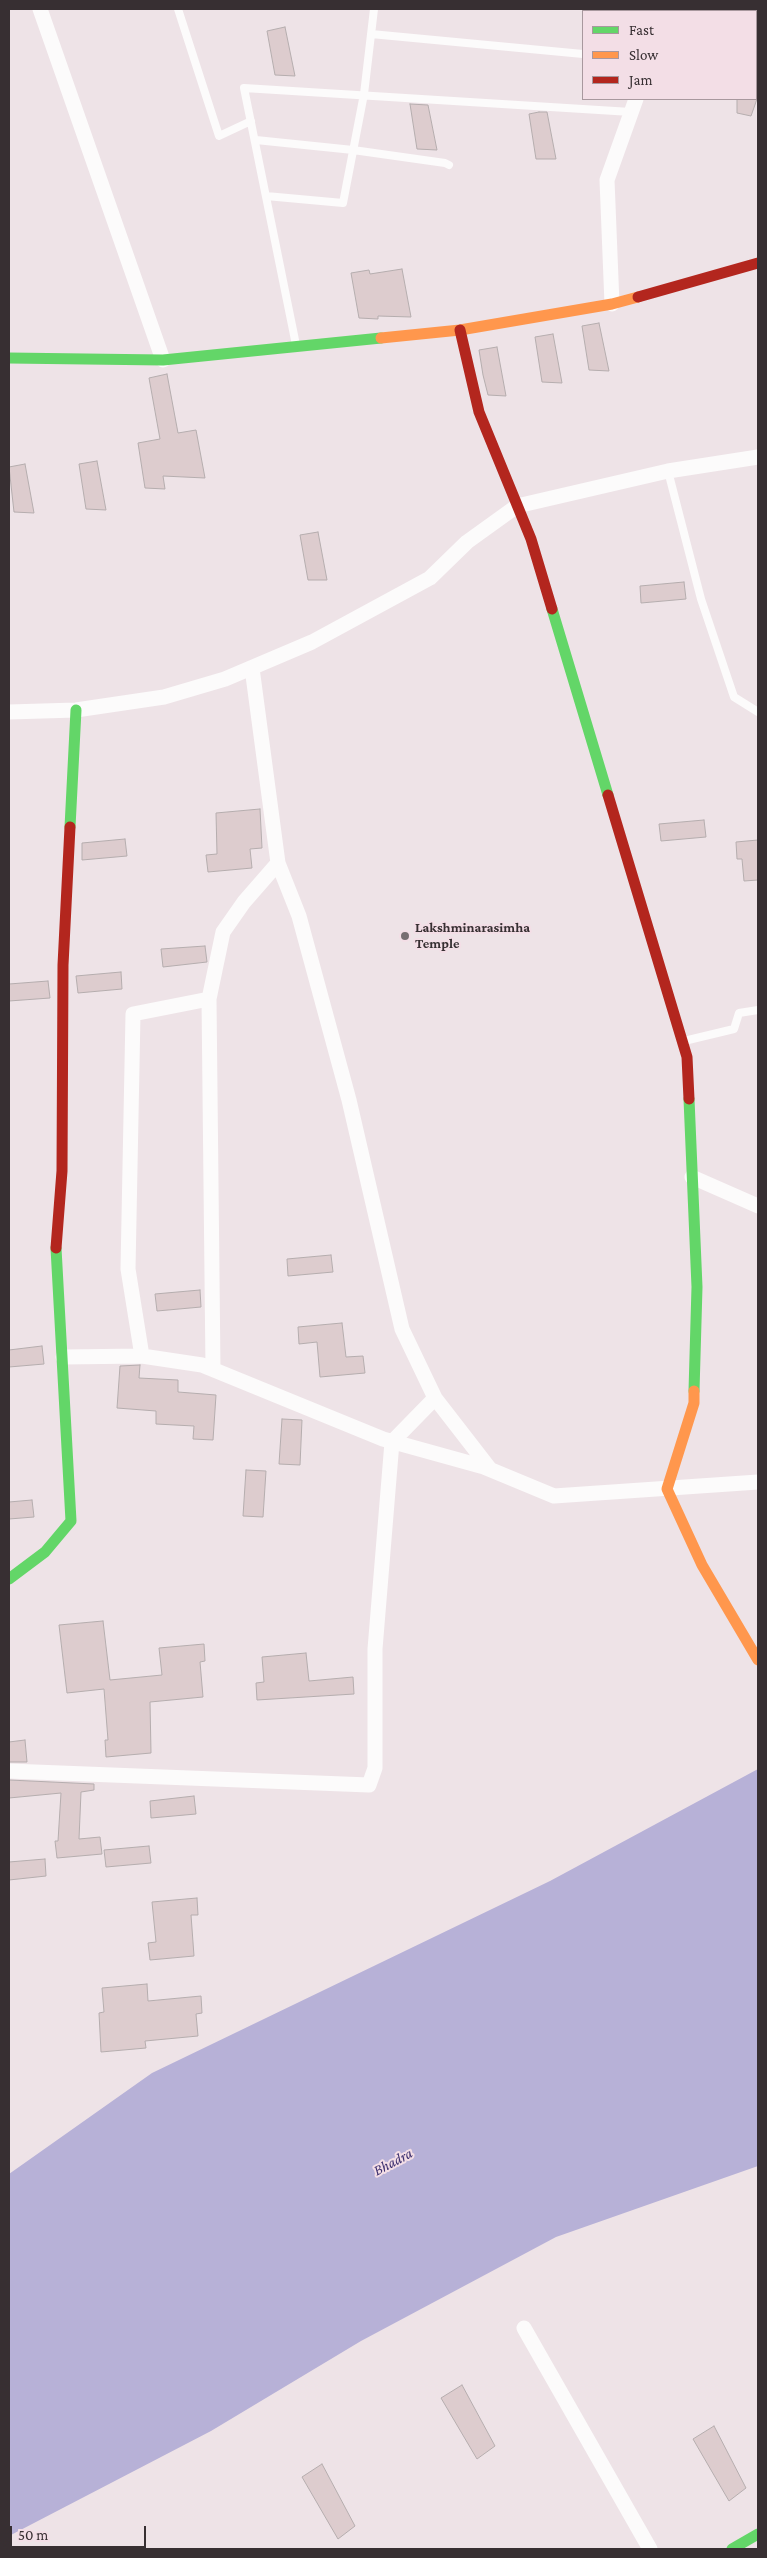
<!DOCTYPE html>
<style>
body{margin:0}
#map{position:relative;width:767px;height:2558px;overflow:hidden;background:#eee3e7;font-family:"Crimson Pro",serif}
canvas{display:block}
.frame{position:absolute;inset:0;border:10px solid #372f32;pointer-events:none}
.legend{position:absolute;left:582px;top:10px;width:175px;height:90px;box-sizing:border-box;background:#f3dee6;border:1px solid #a8989e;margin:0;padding:6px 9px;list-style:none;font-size:15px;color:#372f32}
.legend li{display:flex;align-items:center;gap:10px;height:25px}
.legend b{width:25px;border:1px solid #a8989e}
.scale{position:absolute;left:10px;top:2526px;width:136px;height:22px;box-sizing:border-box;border:2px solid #372f32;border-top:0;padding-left:6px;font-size:15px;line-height:18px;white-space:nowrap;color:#372f32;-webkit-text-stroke:4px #f3dee6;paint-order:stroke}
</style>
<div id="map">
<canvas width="767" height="2558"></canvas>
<div class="frame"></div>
<ul class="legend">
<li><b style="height:6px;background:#63d668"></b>Fast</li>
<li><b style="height:6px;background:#ff974d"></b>Slow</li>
<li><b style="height:6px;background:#b3261e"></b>Jam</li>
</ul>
<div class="scale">50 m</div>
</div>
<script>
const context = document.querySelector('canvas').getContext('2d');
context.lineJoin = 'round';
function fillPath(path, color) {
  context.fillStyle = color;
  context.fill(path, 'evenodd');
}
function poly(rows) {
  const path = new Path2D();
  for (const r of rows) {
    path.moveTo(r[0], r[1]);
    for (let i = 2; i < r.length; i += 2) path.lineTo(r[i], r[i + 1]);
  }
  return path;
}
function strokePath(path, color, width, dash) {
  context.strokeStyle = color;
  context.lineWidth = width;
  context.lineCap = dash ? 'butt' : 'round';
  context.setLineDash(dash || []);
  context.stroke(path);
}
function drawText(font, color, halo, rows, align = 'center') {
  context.font = font + ' "Crimson Pro",serif';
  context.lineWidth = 4;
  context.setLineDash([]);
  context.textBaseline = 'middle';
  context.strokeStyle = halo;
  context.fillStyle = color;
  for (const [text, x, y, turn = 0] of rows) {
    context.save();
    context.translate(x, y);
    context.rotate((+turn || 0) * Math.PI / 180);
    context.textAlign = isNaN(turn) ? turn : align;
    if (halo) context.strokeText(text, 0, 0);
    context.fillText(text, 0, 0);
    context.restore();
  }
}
fillPath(poly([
 [758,1769,758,2166,556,2237,361,2341,211,2431,9,2536,9,2174,152,2073,550,1881]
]), '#b7b1d7');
const building = poly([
 [285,27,295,76,275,75,267,31,285,27],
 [737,99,757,99,751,116,737,113,737,99],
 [410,104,428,105,437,150,417,149,410,104],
 [539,112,547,112,556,159,536,159,529,114,539,112],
 [402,269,411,317,378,316,378,319,359,318,351,273,369,270,370,274,402,269],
 [599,323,609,371,589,370,582,326,599,323],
 [553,334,562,383,542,382,535,337,553,334],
 [497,347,506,396,488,395,483,375,479,350,497,347],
 [167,374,178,433,196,430,205,478,163,476,165,489,145,488,138,443,160,439,149,378,167,374],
 [97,461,106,510,86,509,79,464,97,461],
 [25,464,34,513,14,512,9,467,25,464],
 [318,532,327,580,308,580,300,535,318,532],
 [684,582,686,599,641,603,640,586,684,582],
 [260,809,262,848,250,849,252,868,208,872,206,855,217,854,216,813,260,809],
 [704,820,706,837,661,841,659,824,704,820],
 [125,839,127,856,82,860,82,843,125,839],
 [758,840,758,880,744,881,742,859,737,859,736,842,758,840],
 [205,946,207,962,163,967,161,949,205,946],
 [121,972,122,989,78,993,76,976,121,972],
 [48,981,50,998,9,1001,9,984,48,981],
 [331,1255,333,1272,288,1276,287,1259,331,1255],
 [200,1290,201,1307,157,1311,155,1294,200,1290],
 [342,1323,346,1357,363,1356,365,1373,320,1377,317,1342,299,1344,298,1327,342,1323],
 [42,1346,44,1364,9,1367,9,1350,42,1346],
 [140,1365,139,1378,178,1380,178,1392,216,1395,213,1440,193,1439,194,1426,156,1424,156,1411,117,1408,120,1366,140,1365],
 [282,1419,302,1420,300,1465,279,1464,282,1419],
 [246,1470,266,1471,263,1517,243,1516,246,1470],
 [32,1500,34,1517,9,1519,9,1502,32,1500],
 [103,1621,110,1680,162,1675,159,1648,204,1644,205,1661,200,1662,203,1697,150,1702,151,1753,106,1757,105,1740,108,1740,104,1689,67,1693,59,1625,103,1621],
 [306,1653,309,1681,353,1677,354,1694,257,1700,256,1683,264,1682,262,1657,306,1653],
 [25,1740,27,1762,9,1762,9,1742,25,1740],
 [9,1780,94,1784,94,1790,81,1792,79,1839,100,1837,102,1854,57,1858,55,1841,58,1841,61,1793,9,1798,9,1780],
 [194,1796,196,1814,151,1818,150,1801,194,1796],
 [149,1846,151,1863,106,1867,104,1850,149,1846],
 [45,1859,46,1876,9,1880,9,1862,45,1859],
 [197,1898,198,1915,191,1915,194,1956,150,1960,148,1943,156,1942,152,1902,197,1898],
 [147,1984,148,2001,201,1996,202,2013,196,2014,198,2036,145,2041,146,2048,101,2052,99,2013,104,2012,102,1988,147,1984],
 [462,2385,495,2446,477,2459,441,2398,462,2385],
 [714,2426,746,2488,729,2501,693,2439,714,2426],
 [322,2464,355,2526,338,2539,302,2477,322,2464]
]);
fillPath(building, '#ddccce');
strokePath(building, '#b5adae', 1);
strokePath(poly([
 [178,9,219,136,251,121],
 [371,34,583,54],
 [256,140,353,150,445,163,449,165],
 [266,196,343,203,364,94,374,9],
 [296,345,244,88,631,112],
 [668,471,701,599,734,697,758,712],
 [684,1041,734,1029,739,1013,758,1010]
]), '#fcfbfb', 8);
strokePath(poly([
 [40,9,163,360],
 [666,11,667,9],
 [612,304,607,180,636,99],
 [252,668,278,863,299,916,349,1100,402,1329,435,1398,490,1469],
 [9,712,76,710,164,697,225,679,312,642,430,578,467,542,517,506,668,471,758,457],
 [209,999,213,1369],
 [692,1177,758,1206],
 [142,1356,128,1269,133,1014,209,999,223,932,244,902,278,863],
 [63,1357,142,1356,202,1365,383,1439,484,1467,554,1496,758,1482],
 [9,1771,369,1785,375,1768,375,1649,392,1442,435,1398],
 [524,2328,650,2549]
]), '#fcfbfb', 15);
strokePath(poly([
 [9,358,163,360,381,338],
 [552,609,608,795],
 [70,827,76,710],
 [689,1099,697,1287,694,1391],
 [9,1579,45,1552,71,1521,56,1248],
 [732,2549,758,2534]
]), '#63d668', 11);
strokePath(poly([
 [381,338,460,330,612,304,638,297],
 [694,1391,694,1403,667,1489,702,1565,758,1660]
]), '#ff974d', 11);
strokePath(poly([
 [638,297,758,263],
 [460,330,479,412,531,539,552,609],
 [608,795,687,1057,689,1099],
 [56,1248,62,1171,63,965,70,827]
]), '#b3261e', 11);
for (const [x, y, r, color] of [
 [405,936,5,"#776e71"]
]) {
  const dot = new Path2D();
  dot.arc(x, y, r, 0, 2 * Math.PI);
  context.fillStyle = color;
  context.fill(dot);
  strokePath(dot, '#f3dee6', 2);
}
drawText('bold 14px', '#372f32', '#f3dee6', [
 ["Lakshminarasimha",415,928],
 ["Temple",415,944]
], 'left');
drawText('italic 15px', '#3a2d6d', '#f3dee6', [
 ["Bhadra",393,2162,-28]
]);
</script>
